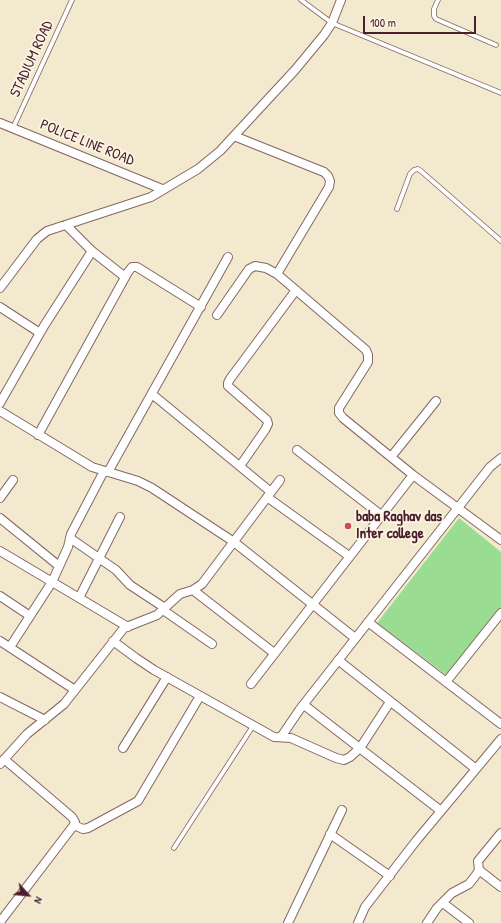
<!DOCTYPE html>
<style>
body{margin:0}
#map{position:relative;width:501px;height:923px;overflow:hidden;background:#f2e9ce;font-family:"Patrick Hand",sans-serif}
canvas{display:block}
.north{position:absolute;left:8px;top:875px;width:40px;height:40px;-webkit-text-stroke:3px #fcf5e5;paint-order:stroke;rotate:117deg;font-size:11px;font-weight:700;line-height:16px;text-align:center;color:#4a1f2b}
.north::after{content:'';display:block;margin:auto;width:14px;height:18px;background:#4a1f2b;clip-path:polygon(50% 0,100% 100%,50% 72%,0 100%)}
.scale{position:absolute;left:363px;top:16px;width:113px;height:18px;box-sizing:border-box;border:2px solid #4a1f2b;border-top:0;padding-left:5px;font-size:12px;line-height:14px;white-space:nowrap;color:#4a1f2b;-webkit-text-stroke:3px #fcf5e5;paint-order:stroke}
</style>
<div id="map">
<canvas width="501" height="923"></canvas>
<div class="north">N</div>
<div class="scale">100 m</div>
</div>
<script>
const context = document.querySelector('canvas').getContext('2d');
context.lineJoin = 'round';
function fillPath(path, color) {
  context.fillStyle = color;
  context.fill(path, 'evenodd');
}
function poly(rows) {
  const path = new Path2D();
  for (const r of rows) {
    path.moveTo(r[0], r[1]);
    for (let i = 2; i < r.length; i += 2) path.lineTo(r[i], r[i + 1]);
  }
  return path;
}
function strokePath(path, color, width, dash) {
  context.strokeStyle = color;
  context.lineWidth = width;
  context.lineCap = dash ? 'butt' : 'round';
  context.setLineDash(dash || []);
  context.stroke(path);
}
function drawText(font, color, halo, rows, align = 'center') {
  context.font = font + ' "Patrick Hand",sans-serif';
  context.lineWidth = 3.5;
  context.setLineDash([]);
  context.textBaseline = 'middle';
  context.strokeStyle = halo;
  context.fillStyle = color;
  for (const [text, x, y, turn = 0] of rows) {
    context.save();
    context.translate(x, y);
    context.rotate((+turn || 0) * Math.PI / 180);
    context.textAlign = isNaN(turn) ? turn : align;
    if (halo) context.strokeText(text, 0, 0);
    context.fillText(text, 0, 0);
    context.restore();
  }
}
fillPath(poly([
 [459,518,501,552,501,610,449,677,377,623]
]), '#9bdc93');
const lane = poly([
 [301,0,332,23,501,93],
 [438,0,434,9,434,16,436,19,496,45],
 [13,128,72,0],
 [397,209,410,174,414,170,418,169,421,171,501,241],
 [174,848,253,726]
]);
const street = poly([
 [0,123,162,189],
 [234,136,324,172,328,176,330,181,329,187,277,274],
 [66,225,92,251,125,277],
 [0,288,37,239,47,231,151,197,198,169,220,151,295,70,324,35,332,23,341,0],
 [0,307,40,333],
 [217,315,249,269,255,266,266,268,277,274,366,350,368,355,368,362,339,408,339,413,343,418,413,475,501,540],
 [152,394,271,492],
 [0,403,44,326,92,251],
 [0,411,92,467,138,481,152,488,234,542,355,638],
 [38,435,128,272,132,267,137,267,201,307],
 [297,450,381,515],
 [391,457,436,401],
 [240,466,265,430,268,424,267,420,228,386,228,383,230,379,296,290],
 [108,472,228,257],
 [267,497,349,556],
 [0,498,13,480],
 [0,518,59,566],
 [70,538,116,570,130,585,165,608],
 [0,551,128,627],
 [193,590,274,653],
 [0,596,30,616],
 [79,598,120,517],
 [163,610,212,644],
 [368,622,501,724],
 [0,641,75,690],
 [113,641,136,658,154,670,274,737,291,738,336,758,344,760,350,757,360,748,390,702],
 [10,647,52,582,68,547,71,534,104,471],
 [338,660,476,769],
 [446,682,501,613],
 [251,684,413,475],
 [0,697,45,720],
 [304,705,441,811],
 [281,737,300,709,490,467,501,458],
 [123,748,167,677],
 [0,764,27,734,64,704,124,628,157,615,180,594,193,590,202,584,280,480],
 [74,825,83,829,88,828,138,801,200,696],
 [330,834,390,876],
 [479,870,501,887],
 [443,903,469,923],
 [0,922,74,825,75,822,72,817,4,759],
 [288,923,342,810],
 [358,923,365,907,416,841,501,739],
 [427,923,437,908,452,893,469,884,476,875,479,870,478,861,501,833]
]);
strokePath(lane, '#856664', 5.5);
strokePath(street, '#856664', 10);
strokePath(lane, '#fff', 4);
strokePath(street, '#fff', 8);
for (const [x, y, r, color] of [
 [348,526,4,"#d1495b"]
]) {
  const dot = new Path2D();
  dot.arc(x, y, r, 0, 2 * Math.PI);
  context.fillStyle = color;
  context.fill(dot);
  strokePath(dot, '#fcf5e5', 1.5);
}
drawText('15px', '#4a1f2b', '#fcf5e5', [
 ["STADIUM ROAD",32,59,-65],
 ["POLICE LINE ROAD",87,143,22]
]);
drawText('bold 15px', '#4a1f2b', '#fcf5e5', [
 ["baba Raghav das",356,517],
 ["Inter college",356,534]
], 'left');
</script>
